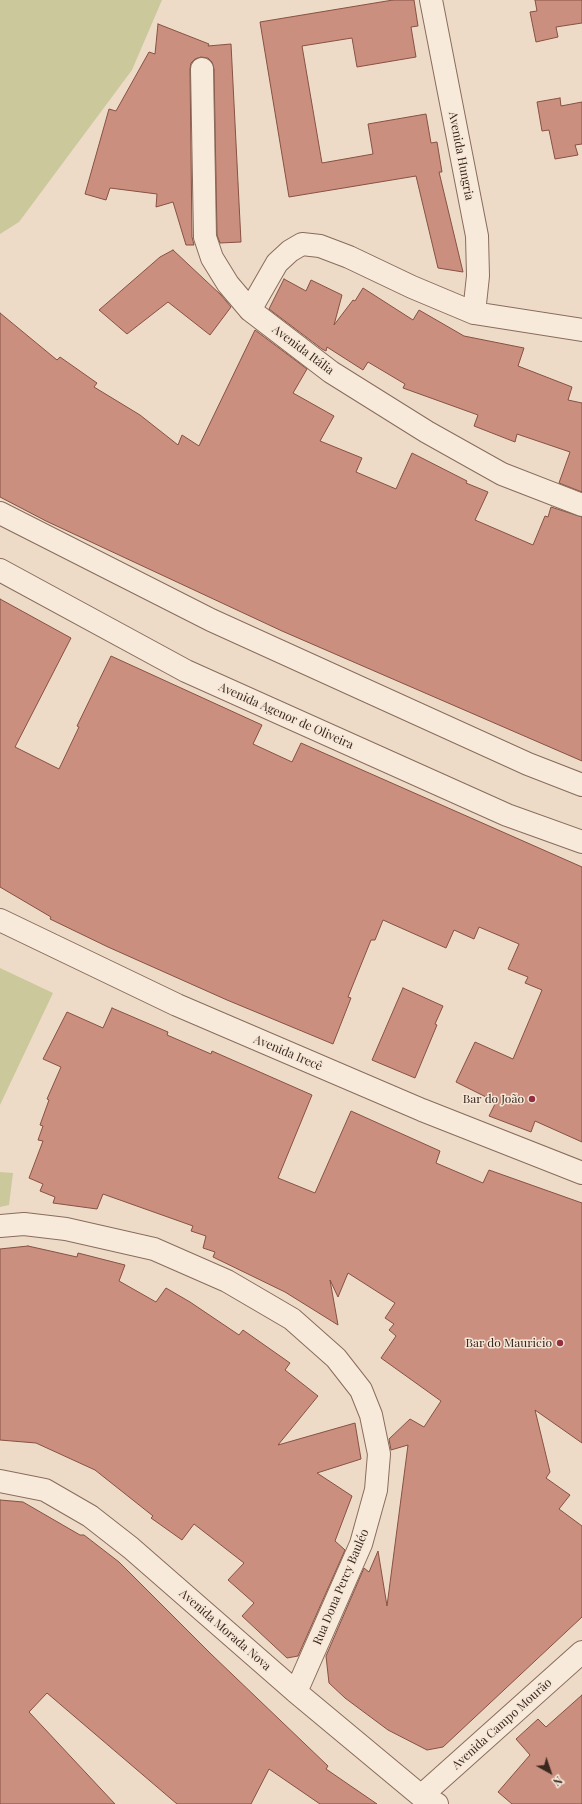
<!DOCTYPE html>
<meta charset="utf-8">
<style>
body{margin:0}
#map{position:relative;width:582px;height:1804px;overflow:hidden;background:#eddbc7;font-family:"Playfair Display",serif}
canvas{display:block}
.north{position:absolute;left:530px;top:1752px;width:40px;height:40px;-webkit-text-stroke:3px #f5e6d6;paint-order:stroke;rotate:140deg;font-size:11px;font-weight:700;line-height:16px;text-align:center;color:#392720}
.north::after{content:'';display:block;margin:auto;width:14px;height:18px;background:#392720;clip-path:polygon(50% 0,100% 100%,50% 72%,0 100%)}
</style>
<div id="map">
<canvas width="582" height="1804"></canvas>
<div class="north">N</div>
</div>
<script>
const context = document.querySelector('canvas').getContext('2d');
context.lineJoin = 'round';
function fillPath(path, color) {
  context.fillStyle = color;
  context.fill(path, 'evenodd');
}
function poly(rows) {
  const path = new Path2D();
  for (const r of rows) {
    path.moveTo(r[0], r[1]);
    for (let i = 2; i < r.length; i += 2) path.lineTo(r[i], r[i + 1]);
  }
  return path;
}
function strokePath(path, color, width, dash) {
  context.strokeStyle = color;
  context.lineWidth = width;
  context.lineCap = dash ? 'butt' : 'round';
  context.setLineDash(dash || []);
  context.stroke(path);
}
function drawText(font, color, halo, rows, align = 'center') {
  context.font = font + ' "Playfair Display",serif';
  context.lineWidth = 3;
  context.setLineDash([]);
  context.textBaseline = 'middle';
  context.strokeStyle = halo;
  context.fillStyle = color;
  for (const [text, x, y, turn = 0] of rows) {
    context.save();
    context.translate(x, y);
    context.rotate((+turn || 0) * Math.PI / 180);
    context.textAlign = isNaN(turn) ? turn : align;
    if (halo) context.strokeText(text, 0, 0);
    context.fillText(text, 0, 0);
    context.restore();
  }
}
fillPath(poly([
 [0,0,162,0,132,70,19,222,0,234],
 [0,968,53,993,0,1105],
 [0,1172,13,1173,9,1205,0,1207]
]), '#cbc89b');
const building = poly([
 [393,0,414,0,418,26,411,27,416,57,357,67,352,38,302,46,322,163,373,154,368,124,426,114,431,143,437,142,442,172,439,172,463,272,438,268,416,176,289,197,260,22,393,0],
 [535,0,582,0,582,23,556,27,558,37,536,42,530,12,537,11,535,0],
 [158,24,209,44,208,46,231,44,241,242,220,243,217,235,214,69,212,62,208,58,201,57,195,59,191,63,190,69,192,237,194,245,186,245,173,202,156,207,157,194,110,188,106,200,85,194,109,109,116,111,149,52,155,54,158,24],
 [560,98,561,106,582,102,582,144,575,145,578,155,555,159,549,130,542,131,537,102,560,98],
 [173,250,221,295,231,307,210,335,168,302,127,334,99,310,160,257,173,250],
 [284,279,306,291,311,280,342,295,334,325,353,300,355,301,363,288,413,320,419,310,464,336,524,348,518,366,572,387,568,400,582,403,582,492,559,483,570,452,517,434,515,442,474,426,478,415,403,388,405,384,368,362,363,370,327,347,326,351,322,349,269,309,284,279],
 [0,313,57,360,60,357,97,383,94,387,140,415,178,445,182,435,199,446,255,330,307,369,293,393,334,416,320,441,362,458,356,472,396,489,412,453,467,481,466,483,488,492,475,520,533,545,545,516,548,517,551,507,582,517,582,761,282,631,46,521,0,497,0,313],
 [0,599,71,638,15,747,59,769,79,727,77,726,111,656,262,725,253,744,292,762,301,743,582,867,582,1142,535,1121,531,1132,489,1116,496,1102,456,1082,475,1042,513,1059,542,990,525,983,528,977,508,969,519,944,479,927,474,939,454,930,446,948,383,920,375,940,371,940,348,997,351,998,333,1044,227,1000,108,947,50,919,51,917,0,887,0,599],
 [403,988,443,1006,435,1024,437,1025,415,1078,372,1060,403,988],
 [112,1008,168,1032,167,1035,211,1054,212,1051,312,1095,278,1178,315,1193,351,1111,440,1151,436,1163,483,1183,489,1170,582,1203,582,1443,535,1410,550,1472,546,1478,570,1495,559,1509,582,1526,582,1617,443,1747,427,1750,388,1730,345,1698,329,1683,326,1656,364,1568,369,1572,378,1551,387,1606,408,1445,391,1450,389,1439,410,1419,424,1427,441,1401,381,1358,396,1336,389,1330,394,1324,385,1318,395,1303,348,1273,338,1297,330,1280,338,1325,285,1292,213,1257,215,1252,203,1248,206,1236,191,1231,193,1226,103,1194,97,1209,53,1203,55,1197,40,1191,43,1184,29,1178,43,1141,38,1140,43,1126,40,1125,49,1100,47,1099,61,1067,43,1059,67,1012,103,1028,112,1008],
 [28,1246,77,1257,78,1253,125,1265,119,1281,156,1302,166,1288,190,1302,239,1335,243,1330,290,1363,285,1370,318,1396,278,1445,355,1423,361,1459,317,1473,352,1496,335,1541,345,1550,298,1656,287,1658,242,1616,254,1603,228,1580,244,1563,194,1524,182,1540,151,1518,153,1516,95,1470,36,1443,0,1440,0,1249,28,1246],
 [0,1500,23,1502,80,1535,84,1535,119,1562,211,1654,328,1766,326,1769,377,1804,320,1804,269,1769,251,1804,177,1804,47,1693,29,1712,115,1804,0,1804,0,1500],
 [582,1695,582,1804,512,1804,498,1792,530,1755,516,1739,538,1719,546,1727,582,1695]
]);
fillPath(building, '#ca8f7e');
strokePath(building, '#875143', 1);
const street = poly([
 [431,0,477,236,478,276,474,313],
 [202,69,205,237,212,258,228,284,250,310,331,372,427,432,502,474,582,505],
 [250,310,277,263,290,251,302,244,320,246,349,257,412,287,474,313,582,330],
 [0,513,211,620,528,764,582,785],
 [0,570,186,671,507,815,582,842],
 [0,920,177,1005,422,1110,582,1173],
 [0,1226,24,1224,66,1229,154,1249,227,1281,292,1319,336,1358,361,1390,371,1415,379,1454,376,1490,361,1544,296,1692],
 [0,1481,45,1490,90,1516,131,1548,296,1692,421,1796,437,1804],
 [421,1796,582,1652]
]);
strokePath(street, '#896c5c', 24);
strokePath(street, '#f8eada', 22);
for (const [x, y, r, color] of [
 [532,1099,4,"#962e42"],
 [560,1343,4,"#962e42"]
]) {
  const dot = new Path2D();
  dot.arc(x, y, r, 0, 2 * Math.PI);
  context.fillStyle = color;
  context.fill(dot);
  strokePath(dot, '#f5e6d6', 1.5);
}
drawText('12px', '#392720', '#f5e6d6', [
 ["Avenida Hungria",461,156,79],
 ["Avenida Itália",303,350,37],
 ["Avenida Agenor de Oliveira",286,716,24],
 ["Avenida Irecê",288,1053,23],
 ["Rua Dona Percy Bauléo",341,1587,-67],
 ["Avenida Morada Nova",225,1630,41],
 ["Avenida Campo Mourão",502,1724,-42]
]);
drawText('12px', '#392720', '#f5e6d6', [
 ["Bar do João",524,1099],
 ["Bar do Mauricio",552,1343]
], 'right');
</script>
